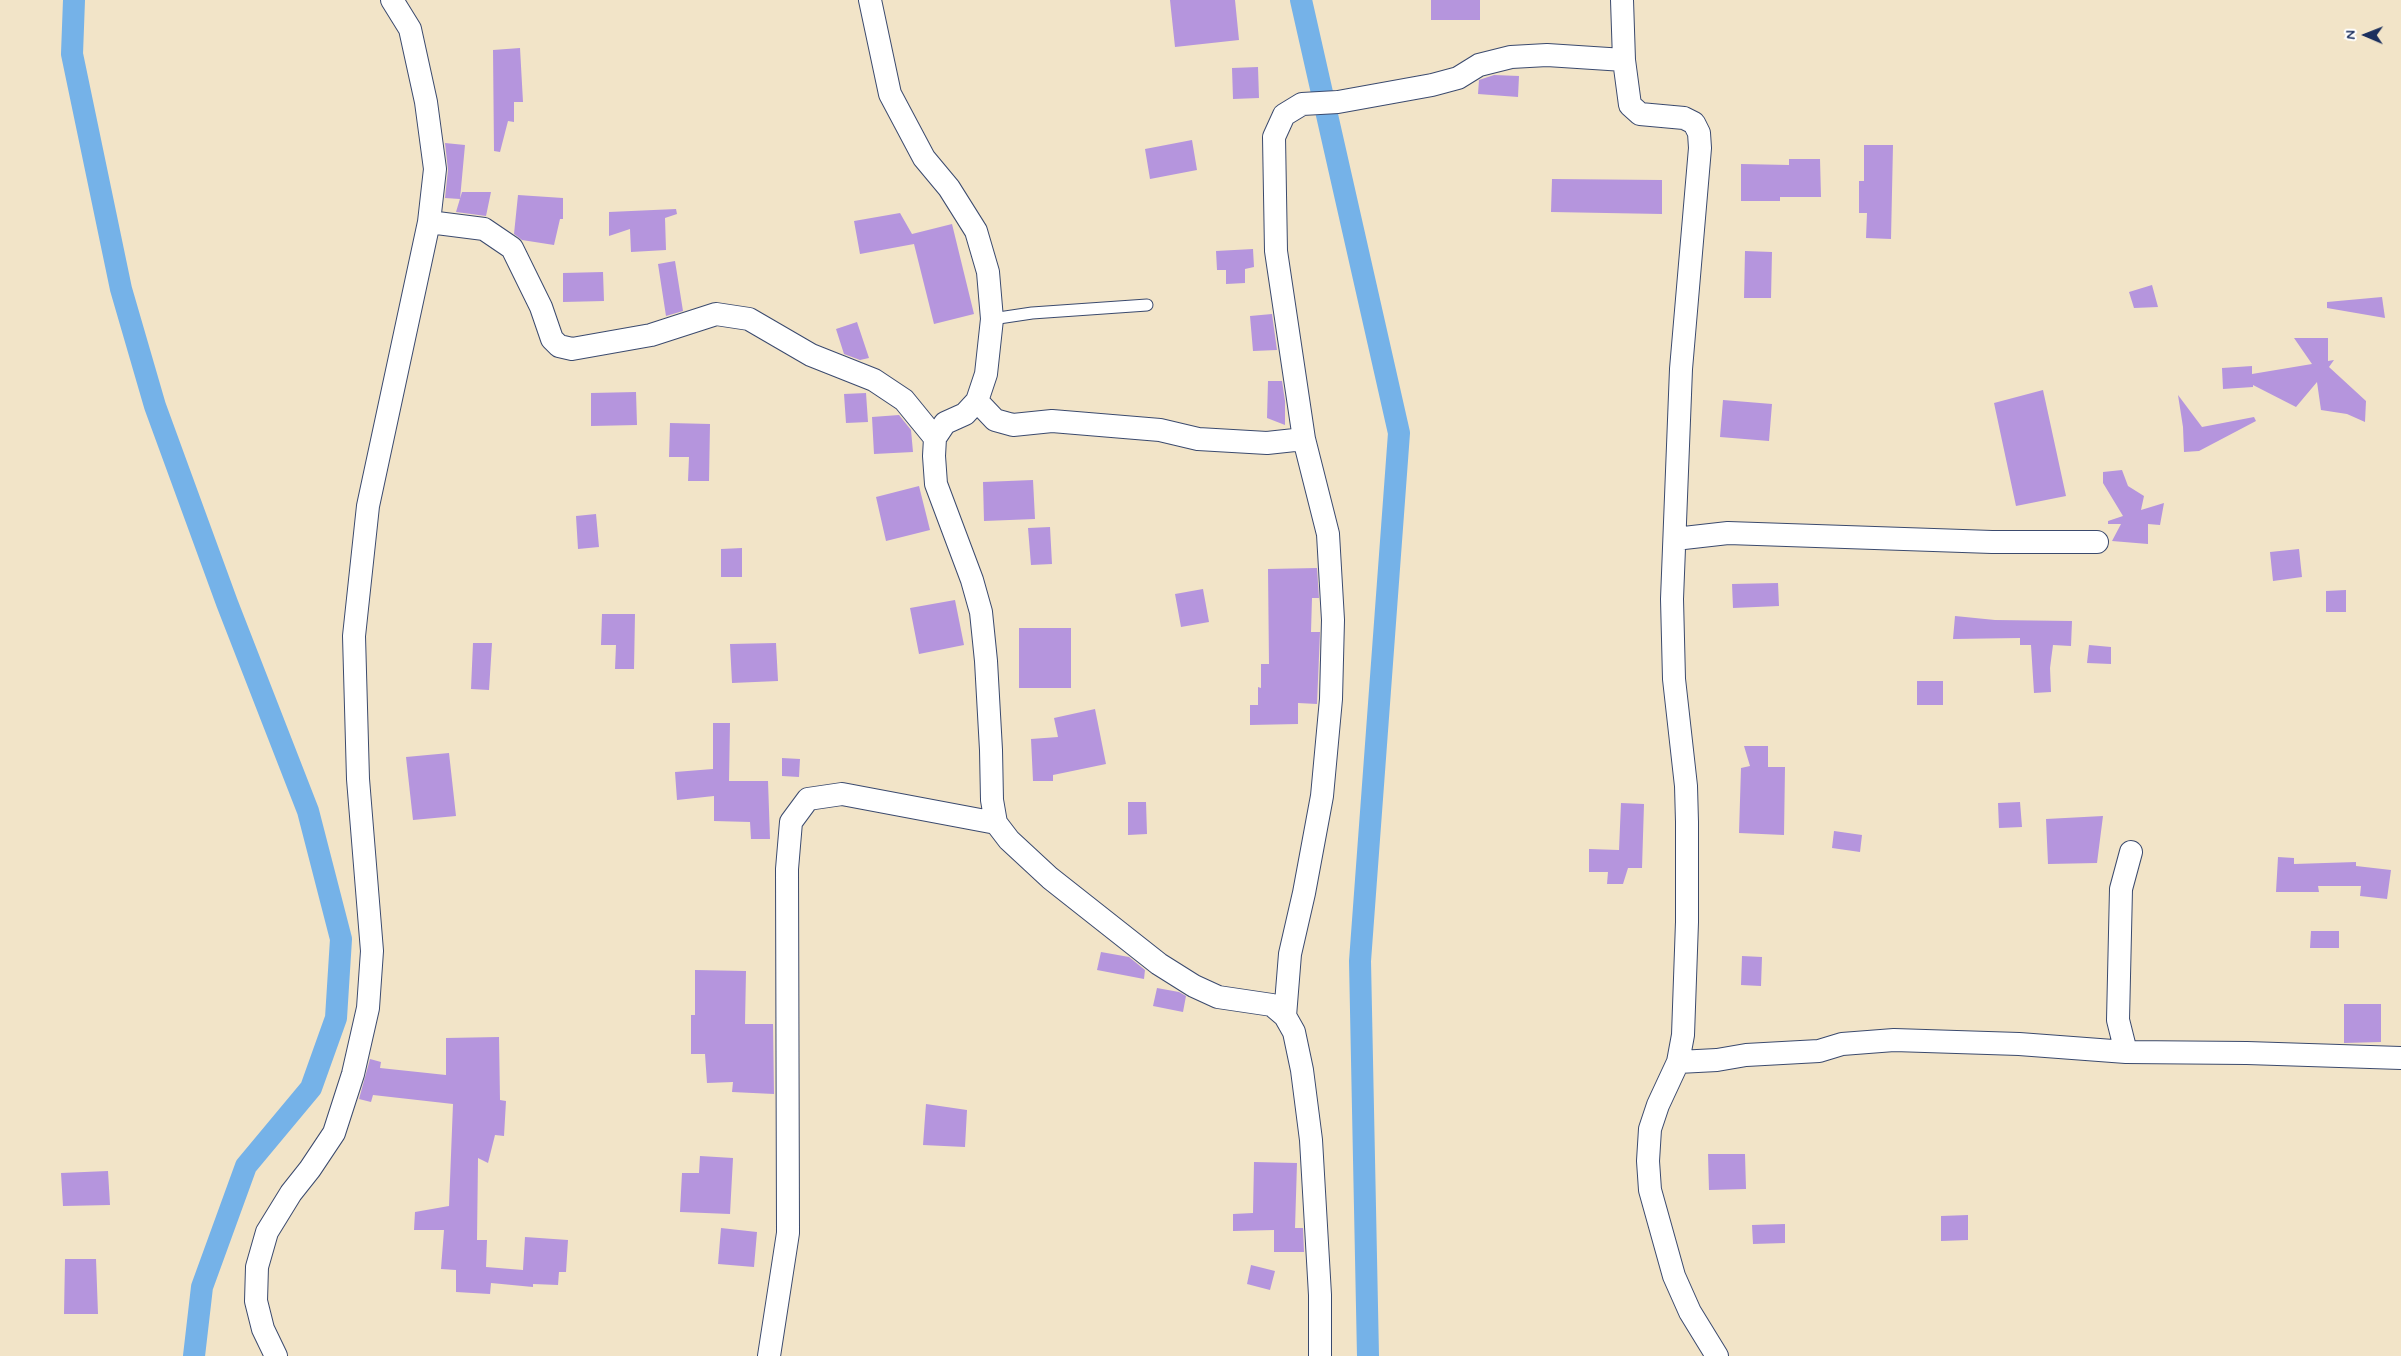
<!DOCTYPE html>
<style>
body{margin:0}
#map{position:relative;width:2401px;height:1356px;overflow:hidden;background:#f2e4c8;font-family:Mynerve,sans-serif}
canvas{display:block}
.north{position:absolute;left:2341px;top:10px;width:50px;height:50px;-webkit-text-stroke:4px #fff;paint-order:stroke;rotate:271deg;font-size:14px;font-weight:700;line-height:20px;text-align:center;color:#1b2f5e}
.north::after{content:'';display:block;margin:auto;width:18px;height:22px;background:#1b2f5e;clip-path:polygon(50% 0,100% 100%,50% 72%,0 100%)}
</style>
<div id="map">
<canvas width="2401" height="1356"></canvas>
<div class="north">N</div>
</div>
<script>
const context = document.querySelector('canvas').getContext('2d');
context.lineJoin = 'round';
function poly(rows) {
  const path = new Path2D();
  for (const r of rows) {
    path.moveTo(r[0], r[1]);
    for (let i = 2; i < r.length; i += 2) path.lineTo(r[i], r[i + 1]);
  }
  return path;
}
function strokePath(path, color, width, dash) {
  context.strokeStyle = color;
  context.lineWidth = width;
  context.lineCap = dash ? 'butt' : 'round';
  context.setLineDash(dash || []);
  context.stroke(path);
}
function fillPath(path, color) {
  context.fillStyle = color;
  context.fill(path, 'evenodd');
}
strokePath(poly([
 [74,0,72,54,121,289,155,406,227,603,308,811,341,939,336,1018,311,1088,246,1166,202,1287,194,1356],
 [1301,0,1399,433,1360,961,1368,1356]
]), '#75b2e8', 22);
fillPath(poly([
 [1170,0,1235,0,1239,40,1175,47],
 [1431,0,1480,0,1480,20,1431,20],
 [520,48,523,102,514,102,514,122,508,121,500,152,494,151,493,50],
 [1258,67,1259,98,1233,99,1232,68],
 [1494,75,1519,76,1518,97,1478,94,1479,80],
 [1192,140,1197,170,1150,179,1145,149],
 [445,143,465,145,460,199,445,198,448,170],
 [1864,145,1893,145,1891,239,1866,238,1867,213,1859,213,1859,181,1864,181],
 [1789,159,1820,159,1821,197,1780,197,1780,201,1741,201,1741,164,1789,165],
 [1552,179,1662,180,1662,214,1551,212],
 [462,192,491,192,486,216,456,212],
 [518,195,563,198,563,219,560,219,554,245,522,240,514,234],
 [676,209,677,214,665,218,666,250,631,252,630,229,609,236,609,212],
 [900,213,912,234,952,224,974,314,934,324,914,244,860,254,854,221],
 [1253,249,1254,267,1245,269,1245,283,1226,284,1226,270,1217,270,1216,251],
 [1745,251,1772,252,1771,298,1744,298],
 [675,261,683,311,666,316,658,264],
 [603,272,604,301,563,302,563,273],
 [2152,285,2158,307,2134,308,2129,292],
 [2382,297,2385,318,2327,308,2327,302],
 [1272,314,1277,350,1253,351,1250,316],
 [857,322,869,358,860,360,844,354,836,329],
 [2294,338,2328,338,2328,361,2334,360,2329,367,2366,401,2365,422,2347,414,2321,410,2317,382,2296,407,2253,385,2253,387,2223,389,2222,368,2252,366,2252,374,2312,364],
 [1268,381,1282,381,1285,401,1285,425,1267,418],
 [2043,390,2066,496,2016,506,1994,403],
 [636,392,637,425,591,426,591,393],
 [866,393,868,422,846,423,844,394],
 [2178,395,2202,427,2254,417,2256,421,2199,451,2184,452,2183,427],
 [1723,400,1772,404,1769,441,1720,437],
 [899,415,911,430,913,452,874,454,872,417],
 [670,423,710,424,709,481,688,481,689,457,669,457],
 [2122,470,2128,486,2144,496,2141,510,2164,503,2160,525,2148,524,2148,544,2112,541,2121,524,2108,524,2108,521,2123,516,2103,483,2103,472],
 [1033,480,1035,519,984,521,983,482],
 [919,486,930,530,886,541,876,497],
 [596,514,599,547,578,549,576,516],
 [1050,527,1052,564,1031,565,1028,528],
 [742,548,742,577,721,577,721,549],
 [2299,549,2302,577,2273,581,2270,552],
 [1317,568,1319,598,1312,598,1311,632,1320,632,1317,704,1298,703,1298,724,1250,725,1250,705,1258,705,1258,687,1261,688,1261,664,1269,664,1268,569],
 [1778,583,1779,606,1733,608,1732,584],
 [1203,589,1209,622,1181,627,1175,594],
 [2346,590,2346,612,2326,612,2326,591],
 [955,600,964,645,919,654,910,608],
 [602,614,635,614,634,669,615,669,616,645,601,645],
 [1955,616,1995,620,2072,621,2071,646,2053,645,2050,668,2051,692,2034,693,2031,645,2020,645,2020,638,1953,639],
 [1019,628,1071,628,1071,688,1019,688],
 [473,643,492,643,489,690,471,689],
 [776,643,778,681,732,683,730,644],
 [2089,645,2111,647,2111,664,2087,663],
 [1917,681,1943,681,1943,705,1917,705],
 [1095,709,1106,764,1053,775,1053,781,1033,781,1031,739,1058,737,1054,718],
 [713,723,730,723,729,781,768,781,770,839,751,839,750,822,714,821,714,796,677,800,675,772,713,769],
 [1744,746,1768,746,1768,767,1785,767,1784,835,1739,833,1741,768,1750,766],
 [449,753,456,816,413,820,406,757],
 [782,758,800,759,799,777,782,776],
 [1128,802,1146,802,1147,834,1128,835],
 [2020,802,2022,827,1999,828,1998,803],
 [1621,803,1644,804,1642,868,1628,868,1623,884,1607,884,1608,872,1589,872,1589,849,1619,850],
 [2103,816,2097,863,2048,864,2046,819],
 [1834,831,1862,835,1860,852,1832,848],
 [2278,857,2294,858,2294,864,2356,862,2356,866,2391,870,2387,899,2360,896,2361,886,2318,886,2319,892,2276,892],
 [2311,931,2339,931,2339,948,2310,948],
 [1101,952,1129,957,1145,970,1144,979,1097,970],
 [1742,956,1762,957,1761,986,1741,985],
 [695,970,746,971,745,1024,773,1024,774,1094,732,1092,733,1082,707,1083,705,1054,691,1054,691,1015,695,1015],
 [1157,988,1179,992,1186,996,1183,1012,1153,1006],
 [2344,1004,2381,1004,2381,1042,2344,1043],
 [499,1037,500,1100,506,1101,504,1136,495,1135,488,1163,478,1158,477,1240,487,1240,486,1267,523,1270,525,1237,568,1240,566,1272,559,1272,558,1285,533,1284,533,1287,491,1283,490,1294,456,1292,456,1270,441,1269,444,1230,414,1230,415,1212,449,1206,453,1104,373,1095,371,1102,359,1099,370,1059,381,1062,380,1068,446,1075,446,1038],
 [926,1104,967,1110,965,1147,923,1145],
 [1708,1154,1745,1154,1746,1189,1709,1190],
 [700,1156,733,1158,730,1214,680,1212,682,1173,699,1173],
 [1254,1162,1297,1163,1295,1228,1303,1228,1304,1252,1274,1252,1274,1230,1233,1231,1233,1214,1253,1213],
 [108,1171,110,1205,63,1206,61,1173],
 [1968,1215,1968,1240,1941,1241,1941,1216],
 [1785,1224,1785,1243,1753,1244,1752,1225],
 [721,1228,757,1232,754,1267,718,1264],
 [65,1259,96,1259,98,1314,64,1314],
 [1251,1265,1275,1271,1270,1290,1247,1284]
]), '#b595dd');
const service = poly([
 [992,319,1032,313,1147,305]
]);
const minor = poly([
 [870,0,890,94,924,158,949,188,976,231,988,272,992,319,986,374,977,401,965,414,945,423,935,438,934,456,936,484,972,580,981,612,986,661,991,750,992,800,996,823,1009,840,1050,878,1159,964,1194,986,1218,997,1272,1005,1285,1016,1294,1032,1302,1070,1311,1140,1320,1295,1320,1356],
 [1622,0,1624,60,1630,105,1640,114,1684,118,1694,123,1699,133,1700,148,1681,369,1672,599,1674,679,1686,786,1687,822,1687,922,1683,1035,1678,1062,1658,1105,1650,1129,1648,1161,1650,1190,1674,1276,1690,1312,1717,1356],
 [429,222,484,229,512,248,541,307,552,339,559,346,572,349,651,335,716,314,749,319,811,355,874,380,904,400,935,438],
 [977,401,995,420,1013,425,1052,421,1160,430,1198,439,1267,443,1304,439],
 [1675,539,1728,533,1992,542,2097,542],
 [1285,1016,1290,954,1304,893,1322,796,1331,699,1333,620,1328,534,1304,439,1276,251,1274,137,1284,115,1302,104,1338,102,1432,85,1458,78,1479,65,1511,57,1547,55,1624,60],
 [2126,1052,2118,1020,2121,889,2131,852],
 [1678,1062,1717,1060,1746,1055,1819,1051,1842,1044,1894,1040,2019,1044,2126,1052,2247,1053,2401,1058],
 [276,1356,263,1329,256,1301,257,1267,267,1232,291,1193,310,1169,334,1133,353,1074,368,1008,372,951,358,779,354,636,368,506,429,222,435,169,426,102,410,29,392,0],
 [769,1356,788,1233,787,869,791,822,808,799,842,794,996,823]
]);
strokePath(service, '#3b4a6e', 13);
strokePath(minor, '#3b4a6e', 24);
strokePath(service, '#fff', 11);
strokePath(minor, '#fff', 22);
</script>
